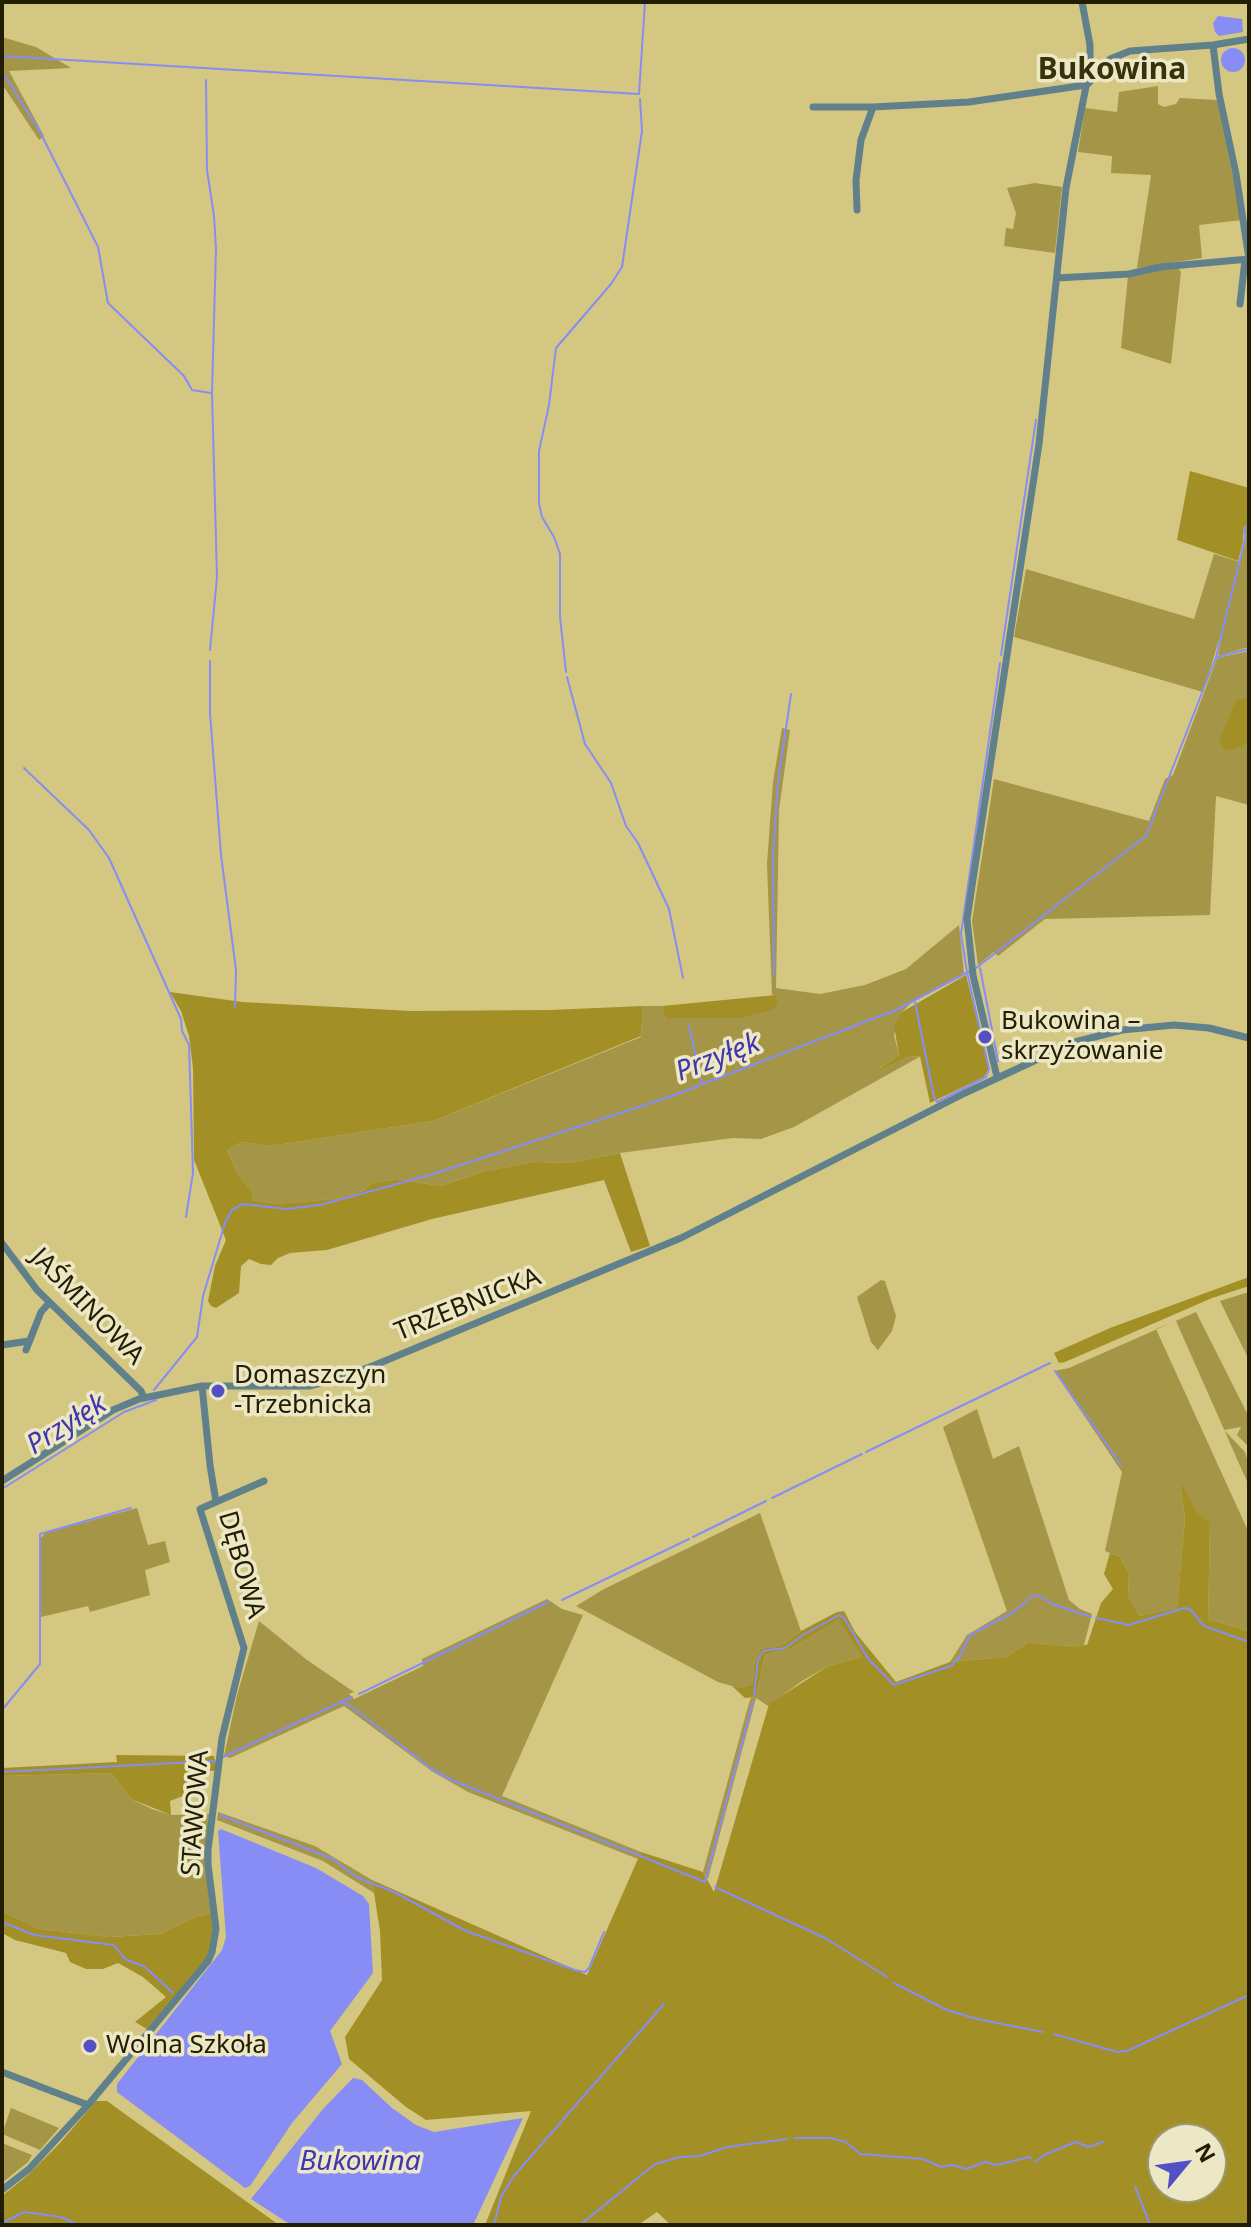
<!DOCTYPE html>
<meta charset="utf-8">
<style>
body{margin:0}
#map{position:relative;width:1251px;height:2227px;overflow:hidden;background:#d3c782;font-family:"Noto Sans",sans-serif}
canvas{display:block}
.frame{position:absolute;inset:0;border:4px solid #231e02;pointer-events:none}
.north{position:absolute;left:1147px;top:2123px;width:80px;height:80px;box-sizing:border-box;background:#ece7c5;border:2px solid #9c9777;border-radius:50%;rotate:61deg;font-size:22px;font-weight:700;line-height:32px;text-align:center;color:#231e02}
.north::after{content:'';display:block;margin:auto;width:28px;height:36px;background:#534fc6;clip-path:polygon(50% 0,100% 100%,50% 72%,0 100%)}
</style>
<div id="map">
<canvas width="1251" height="2227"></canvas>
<div class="frame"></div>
<div class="north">N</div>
</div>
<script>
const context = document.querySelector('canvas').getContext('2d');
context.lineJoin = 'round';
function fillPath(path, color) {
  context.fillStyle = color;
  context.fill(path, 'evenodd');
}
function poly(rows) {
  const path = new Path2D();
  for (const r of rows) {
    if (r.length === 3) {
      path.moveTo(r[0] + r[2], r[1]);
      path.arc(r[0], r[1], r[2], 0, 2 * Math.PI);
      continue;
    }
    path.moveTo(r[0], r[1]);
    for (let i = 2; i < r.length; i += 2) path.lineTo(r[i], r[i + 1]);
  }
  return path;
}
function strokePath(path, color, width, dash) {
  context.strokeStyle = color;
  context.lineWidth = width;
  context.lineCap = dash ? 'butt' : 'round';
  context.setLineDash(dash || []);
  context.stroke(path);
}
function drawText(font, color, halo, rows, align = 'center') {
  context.font = font + ' "Noto Sans",sans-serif';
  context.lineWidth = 7;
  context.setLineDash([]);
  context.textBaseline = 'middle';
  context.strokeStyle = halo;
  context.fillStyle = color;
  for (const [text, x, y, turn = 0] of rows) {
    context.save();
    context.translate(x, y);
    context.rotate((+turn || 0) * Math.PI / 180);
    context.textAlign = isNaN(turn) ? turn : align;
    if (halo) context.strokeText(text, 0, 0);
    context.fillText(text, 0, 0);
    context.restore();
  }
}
fillPath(poly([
 [2,37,36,47,71,68,9,71,44,136,39,140,2,84],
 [1158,86,1158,104,1164,107,1176,104,1180,98,1217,100,1242,220,1199,225,1202,258,1137,268,1151,175,1111,173,1112,156,1078,152,1085,108,1117,112,1119,92],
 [1035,183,1062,187,1055,253,1004,246,1006,228,1013,229,1016,213,1007,188],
 [1177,267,1181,272,1171,364,1121,348,1128,276],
 [1249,525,1249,647,1218,656,1223,627,1203,692,1014,637,1026,569,1194,619,1214,554,1240,562,1246,540,1245,530],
 [1249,651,1249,697,1243,746,1249,744,1249,805,1216,796,1210,915,1045,919,998,956,994,952,978,965,972,921,994,779,1149,821,1165,779,1173,775,1217,658],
 [782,728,790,730,779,810,776,988,820,994,865,985,906,969,959,925,964,973,914,1000,902,1012,894,1035,899,1055,874,1072,909,1057,921,1056,794,1127,761,1139,733,1138,620,1153,569,1163,534,1162,486,1171,441,1186,396,1179,372,1183,363,1191,334,1199,276,1204,252,1200,252,1191,238,1175,227,1150,242,1142,270,1146,433,1121,641,1037,643,1006,662,1006,665,1018,740,1018,776,995,772,995,767,864,773,782],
 [881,1280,885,1281,896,1316,892,1331,878,1350,871,1342,857,1297],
 [1249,1292,1249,1360,1220,1301],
 [1196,1312,1249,1417,1249,1447,1237,1435,1241,1427,1224,1430,1245,1452,1249,1466,1249,1486,1176,1321,1156,1329,1249,1533,1249,1631,1208,1619,1210,1524,1196,1511,1181,1490,1185,1517,1177,1610,1140,1616,1128,1597,1129,1573,1120,1557,1105,1551,1122,1472,1054,1371,1069,1368],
 [977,1409,993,1459,1019,1446,1069,1600,1080,1609,1092,1614,1084,1645,1060,1646,1028,1642,1007,1657,950,1662,967,1635,1007,1611,943,1427],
 [137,1508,148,1545,165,1541,170,1562,145,1570,150,1595,90,1612,88,1606,41,1617,41,1538,45,1533],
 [760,1513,801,1631,782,1645,760,1649,755,1659,752,1684,739,1688,718,1682,576,1606,604,1589],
 [547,1599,562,1609,583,1615,502,1796,641,1852,638,1859,468,1792,433,1772,344,1706,230,1758,224,1756,237,1695,259,1621,307,1660,354,1692,349,1694,354,1699,423,1666,422,1659],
 [840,1618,862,1657,828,1666,802,1681,768,1706,756,1698,708,1879,703,1872,749,1703,751,1698,756,1697,765,1655,792,1648],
 [111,1773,131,1799,152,1809,171,1815,210,1814,211,1913,195,1917,160,1934,110,1937,39,1929,2,1911,2,1776],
 [218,1812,315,1846,372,1880,374,1893,323,1861,217,1820],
 [11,2108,59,2128,40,2150,2,2134],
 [2,2143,32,2155,28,2162,2,2183]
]), '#a59647');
fillPath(poly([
 [1190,471,1249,488,1249,522,1243,529,1243,542,1238,561,1177,540],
 [1249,697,1249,744,1226,751,1219,741,1236,700],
 [966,975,989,1068,984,1077,930,1103,920,1056,909,1057,873,1073,899,1055,894,1026,902,1012],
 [170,992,242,1002,411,1011,550,1010,643,1006,641,1036,433,1121,270,1146,242,1142,227,1150,238,1175,252,1191,252,1200,276,1204,334,1199,363,1191,372,1183,396,1179,441,1186,486,1171,534,1162,569,1163,620,1153,650,1246,631,1252,604,1180,432,1219,327,1250,290,1253,278,1258,271,1265,261,1264,249,1259,241,1266,239,1293,216,1308,211,1306,208,1301,215,1266,226,1240,194,1160,193,1068,189,1036,181,1011],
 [776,995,778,1004,771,1010,740,1018,665,1018,662,1006],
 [1249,1277,1249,1286,1212,1298,1065,1362,1059,1363,1054,1353,1110,1328],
 [1183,1485,1196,1511,1210,1523,1208,1619,1249,1631,1249,2225,671,2225,657,2212,638,2225,485,2225,531,2111,426,2120,406,2107,349,2059,345,2037,382,1980,380,1931,372,1880,587,1975,641,1852,703,1872,714,1892,769,1704,828,1666,862,1657,839,1619,792,1648,765,1655,756,1697,745,1698,732,1686,739,1688,752,1684,755,1659,760,1649,782,1645,801,1631,837,1612,844,1611,855,1632,896,1682,950,1662,1007,1657,1028,1642,1060,1646,1087,1645,1101,1603,1113,1589,1104,1574,1110,1553,1120,1557,1129,1573,1128,1597,1140,1616,1177,1609,1185,1517,1181,1490],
 [1163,2139,1211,2139,1211,2187,1163,2187],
 [116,1755,214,1756,217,1771,192,1770,183,1796,170,1801,171,1815,131,1799,111,1773,2,1776,2,1768,117,1762],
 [2,1911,39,1929,110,1937,160,1934,195,1917,211,1913,214,1932,207,1958,147,2029,135,2022,166,1997,143,1977,118,1963,103,1969,86,1969,70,1962,66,1953,15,1940,2,1933],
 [96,2101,107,2101,279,2225,2,2225,2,2196,28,2175,60,2143]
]), '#a29026');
fillPath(poly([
 [1218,16,1242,19,1243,32,1219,36,1215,32,1213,23],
 [1233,60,12],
 [221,1829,316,1868,363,1896,369,1904,373,1973,330,2031,342,2064,292,2123,250,2186,245,2188,117,2092,117,2084,222,1950,226,1937,218,1831],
 [353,2078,362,2080,392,2108,416,2125,434,2132,523,2118,473,2225,291,2225,251,2199,323,2109]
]), '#878df5');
strokePath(poly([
 [2,56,639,94,645,2],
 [2,72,39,130,98,247,108,303,184,376,192,390,211,393],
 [206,80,207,170,214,216,216,249,212,393,217,577,210,650],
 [1001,655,1036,420],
 [1217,657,1249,649],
 [210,661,210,713,221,855,236,970,235,1007],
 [566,672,560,617,560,554,554,537,542,517,539,503,539,451,549,405,556,348,611,284,622,267,642,131,640,99],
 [567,677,585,744,611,783,626,826,638,843,669,909,683,978],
 [24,768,89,830,109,858,181,1019,182,1031,189,1045,193,1173,186,1217],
 [976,968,1146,836,1216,657,1245,539,1244,530,1249,523],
 [980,968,998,1061],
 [774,974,773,855,778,783,791,694],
 [915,1002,934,1097,937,1102,986,1077,989,1069,967,972,961,934,1000,663],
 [689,1026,702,1084],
 [1055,1371,1121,1465],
 [154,1390,197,1337,203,1296,225,1223,232,1210,243,1204,286,1209,320,1205,430,1175,669,1097,896,1010,970,971],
 [866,1452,1050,1363],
 [2,1489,124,1412,156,1400],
 [772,1498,862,1454],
 [693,1537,766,1501],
 [562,1600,689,1539],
 [1096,1618,1129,1625,1184,1608,1190,1609,1204,1626,1249,1642],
 [359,1694,548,1602],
 [754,1696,758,1659,763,1651,785,1648,803,1635,839,1615,844,1618,869,1660,894,1685,951,1666,959,1658,970,1635,1012,1613,1032,1596,1038,1595,1050,1603,1091,1617],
 [341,1702,352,1707,431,1769,454,1781,705,1882,753,1702],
 [2,1710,40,1664,40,1534,131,1508],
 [223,1757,352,1697],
 [2,1772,215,1761],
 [220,1815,333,1859,356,1877,394,1892,466,1931,575,1970,585,1972,589,1968,604,1932],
 [715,1887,827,1939,887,1977],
 [2,1922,34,1935,114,1945,125,1959,145,1967,173,1993],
 [894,1983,947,2010,977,2019,1043,2032],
 [1054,2034,1117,2052,1127,2051,1249,1995],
 [794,2138,830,2138,846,2142,860,2154,923,2159,941,2167,952,2165,966,2169,985,2162,997,2165,1029,2157,1031,2158],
 [1035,2162,1046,2154,1076,2142,1088,2147,1103,2142],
 [1135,2186,1150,2225],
 [2,2223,24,2212,61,2217,78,2225],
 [494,2225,501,2197,513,2177,664,2004],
 [580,2225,655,2164,680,2157,700,2156,727,2147,787,2139]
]), '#878df5', 2);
strokePath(poly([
 [813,107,873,107],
 [857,210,856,180,861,140,873,107,969,102,1079,86,1088,84,1110,59,1130,51,1213,45,1249,39],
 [1057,278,1129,274,1160,267,1249,259,1236,174,1219,94,1213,45],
 [1240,304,1245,260],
 [997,1077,973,975,967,919,1039,444,1066,188,1090,66,1090,45,1082,2],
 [2,1243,37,1290,141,1391,144,1398],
 [2,1345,29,1341],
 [26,1350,41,1312,49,1303],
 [202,1386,210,1465,216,1502],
 [2,1481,113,1410,139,1399,202,1386,309,1386,338,1379,375,1365,681,1238,965,1093,1075,1042,1122,1030,1174,1025,1209,1028,1249,1038],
 [2,2072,88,2105],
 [2,2190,29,2169,88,2105,208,1961,212,1952,216,1929,208,1864,208,1850,222,1738,244,1648,200,1509,264,1481]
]), '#60808b', 7);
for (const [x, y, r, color] of [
 [985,1037,8,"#534fc6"],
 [218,1391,8,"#534fc6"],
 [90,2046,8,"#534fc6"]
]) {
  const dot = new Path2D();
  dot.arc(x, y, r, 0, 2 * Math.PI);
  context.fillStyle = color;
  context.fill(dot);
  strokePath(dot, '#ece7c5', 3);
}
drawText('26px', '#231e02', '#ece7c5', [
 ["Bukowina –",1001,1022],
 ["skrzyżowanie",1001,1052],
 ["Domaszczyn",234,1376],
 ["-Trzebnicka",234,1406],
 ["Wolna Szkoła",106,2046]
], 'left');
drawText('26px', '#231e02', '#ece7c5', [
 ["TRZEBNICKA",468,1305,-22],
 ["JAŚMINOWA",87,1307,46],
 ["DĘBOWA",241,1565,74],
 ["STAWOWA",196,1813,-86]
]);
drawText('italic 28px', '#4036ae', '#ece7c5', [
 ["Przyłęk",718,1058,-21],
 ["Przyłęk",67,1425,-32],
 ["Bukowina",360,2162]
]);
drawText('bold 30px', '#37310c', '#ece7c5', [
 ["Bukowina",1112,70]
]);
</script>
